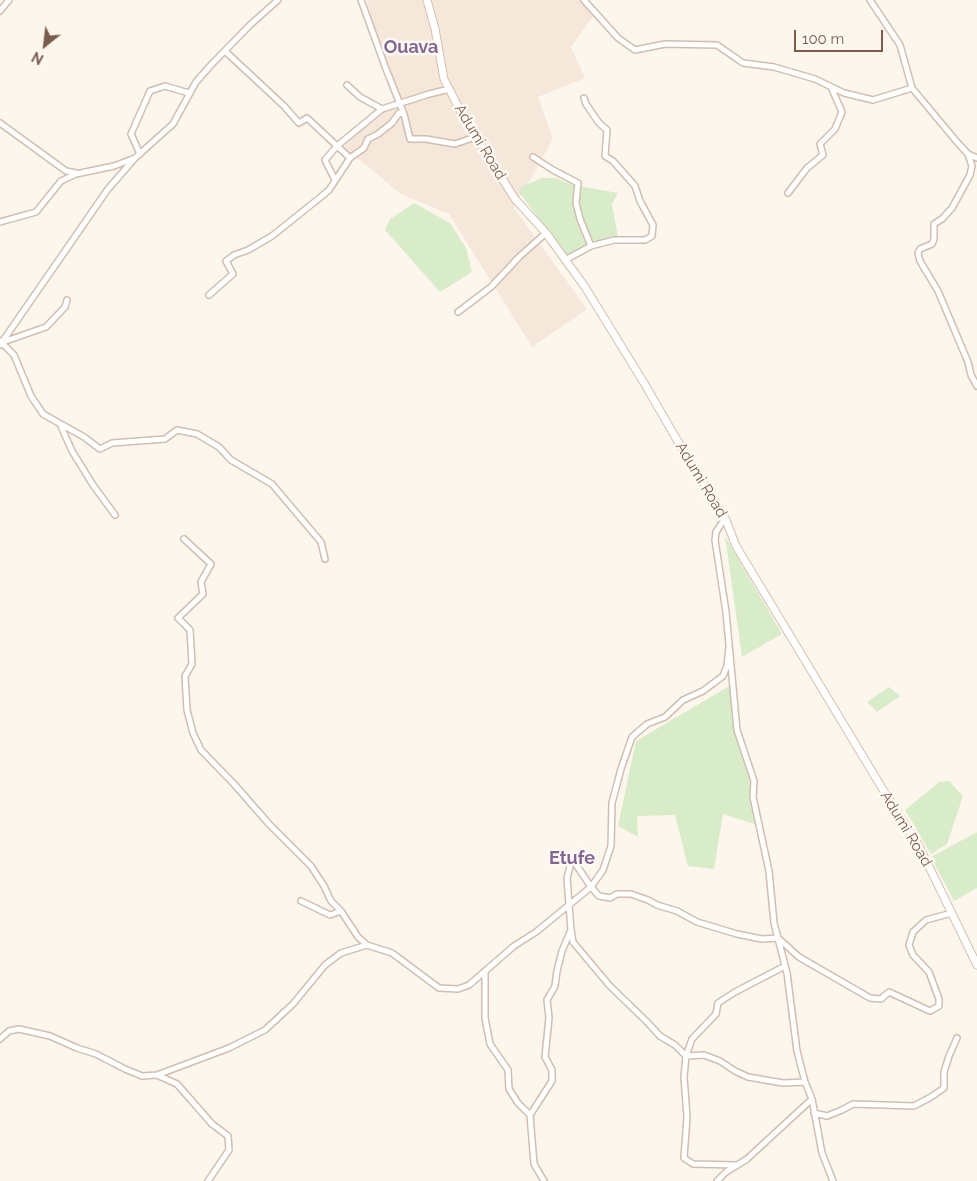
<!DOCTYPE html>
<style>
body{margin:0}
#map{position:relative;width:977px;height:1181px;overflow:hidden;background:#fdf6ec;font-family:Raleway,sans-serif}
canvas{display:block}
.north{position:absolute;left:20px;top:20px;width:50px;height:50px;-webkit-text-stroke:4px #fffaf3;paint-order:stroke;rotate:209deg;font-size:14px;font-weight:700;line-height:20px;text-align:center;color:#7a5c4d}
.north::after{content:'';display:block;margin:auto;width:18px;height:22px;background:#7a5c4d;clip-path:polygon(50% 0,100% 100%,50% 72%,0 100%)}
.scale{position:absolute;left:794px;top:30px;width:89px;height:22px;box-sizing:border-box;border:2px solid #7a5c4d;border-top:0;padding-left:6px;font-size:15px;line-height:18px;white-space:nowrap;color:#7a5c4d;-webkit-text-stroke:4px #fffaf3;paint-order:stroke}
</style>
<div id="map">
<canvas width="977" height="1181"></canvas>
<div class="north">N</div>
<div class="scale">100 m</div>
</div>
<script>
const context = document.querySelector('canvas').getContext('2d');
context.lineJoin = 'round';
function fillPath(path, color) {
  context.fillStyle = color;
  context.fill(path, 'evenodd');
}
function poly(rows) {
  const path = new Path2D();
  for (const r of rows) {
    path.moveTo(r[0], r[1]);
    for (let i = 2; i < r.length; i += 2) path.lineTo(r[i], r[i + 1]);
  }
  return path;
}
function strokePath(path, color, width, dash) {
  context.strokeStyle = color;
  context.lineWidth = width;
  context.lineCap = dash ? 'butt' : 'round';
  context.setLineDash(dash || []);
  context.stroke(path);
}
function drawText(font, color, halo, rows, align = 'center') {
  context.font = font + ' Raleway,sans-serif';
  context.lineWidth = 5;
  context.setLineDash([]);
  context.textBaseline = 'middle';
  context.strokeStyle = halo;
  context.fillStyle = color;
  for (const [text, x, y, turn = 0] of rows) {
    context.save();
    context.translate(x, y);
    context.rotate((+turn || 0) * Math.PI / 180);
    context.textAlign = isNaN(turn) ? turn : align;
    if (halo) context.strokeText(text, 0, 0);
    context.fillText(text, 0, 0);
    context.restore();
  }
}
fillPath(poly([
 [367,0,588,0,594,15,571,47,585,78,538,97,553,139,514,208,587,309,532,347,449,214,401,194,344,147,386,105,401,101,370,13]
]), '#f5e8da');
fillPath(poly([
 [542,178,555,178,573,185,618,193,612,204,618,237,614,242,596,242,583,253,572,257,566,255,519,192,521,187],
 [414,203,450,223,466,248,472,272,440,292,385,230,390,219],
 [725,536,782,634,742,657],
 [731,685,758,825,723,814,714,869,688,866,675,815,637,816,638,837,618,826,636,741],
 [889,687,900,696,877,712,867,702],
 [949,781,963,796,947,844,931,854,905,810,939,782],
 [977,832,977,888,954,901,931,857]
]), '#d8ecc9');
const minor = poly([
 [361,0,386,69,404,114],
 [584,0,618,38,635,50,665,44,717,45,743,63,774,67,815,79,844,93,873,100,912,88],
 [870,0,900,45,912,88,957,142,968,154,977,158],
 [0,11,9,0],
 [225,51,284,106,299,123,307,118,350,158],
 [347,85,360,97,382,109],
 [0,123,66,171,76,173],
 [140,154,131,134,150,91,165,86,189,93],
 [968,154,972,166,970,175,952,208,942,219,934,224,934,239,932,244,920,249,918,253,920,261,938,291,968,362,971,375,977,386],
 [533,157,553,170,578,183,576,203,580,219,591,246],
 [335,180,325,160,337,146,382,109,429,94,450,89],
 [788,193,807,168,823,155,820,144,835,129,842,112,831,87],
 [0,222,36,212,61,181,76,174,114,166,135,158],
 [565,260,591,246,614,240,645,240,652,236,653,225,640,201,635,186,613,161,605,156,607,130,599,123,586,104,584,98],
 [209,295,233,274,226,261,234,255,248,250,272,236,322,196,329,190,350,158,364,148,368,139,378,134,392,123,399,113,404,114,410,139,426,139,455,144,475,137],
 [458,312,491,287,520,256,546,233],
 [0,341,14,355,31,396,43,414,84,437,100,449,112,443,165,439,177,430,197,434,219,447,231,460,272,484,321,542,325,559],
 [3,342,46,327,65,307,67,300],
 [0,345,108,189,135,158,173,124,196,82,210,66,250,25,278,0],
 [60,424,72,451,93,485,115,515],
 [725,518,716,532,715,540,726,612,737,730,754,781,753,797,769,871,774,923,787,973,797,1051,805,1082,812,1099,822,1153,833,1181],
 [184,539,211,564,201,582,203,594,178,618,190,630,192,664,185,676,187,710,193,733,201,750,234,784,269,824,311,866,324,886,331,901,341,911],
 [301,901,330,915,341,911,358,937,367,945],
 [571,930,573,942,609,985,647,1022,660,1036,675,1045,686,1056,704,1055,720,1061,735,1071,748,1077,783,1083,805,1082],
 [485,971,485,1018,490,1044,508,1070,509,1089,518,1103,530,1115,534,1164,544,1181],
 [0,1039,9,1031,19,1029,50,1036,77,1048,96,1054,125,1069,142,1076,157,1075,177,1084,212,1124,228,1136,229,1150,208,1181],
 [157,1075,229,1048,265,1030,293,1004,325,965,341,953,367,945,392,953,439,988,458,989,469,985,514,946,536,932,591,887,603,870,611,846,612,803,621,769,632,737,647,724,665,717,683,700,703,691,723,676,727,666,729,648],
 [814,1113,827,1116,842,1110,853,1104,914,1106,931,1097,944,1088,944,1072,949,1056,957,1038],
 [530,1115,552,1081,552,1070,545,1057,549,1018,547,1000,555,986,557,971,562,951,571,930,567,878,571,863,575,863,591,887,599,896,610,898,617,894,631,894,648,900,657,905,677,911,697,922,737,934,762,939,778,938,799,957,870,998,881,999,889,992,930,1011,939,1006,939,999,929,972,913,955,909,945,913,932,926,920,952,913],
 [736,1165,693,1164,684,1158,687,1117,684,1077,686,1056,692,1039,716,1014,718,1003,735,992,785,966],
 [717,1181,726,1172,747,1159,812,1099]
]);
const secondary = poly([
 [427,0,435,29,444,79,462,114,515,199,546,233,585,287,644,383,684,452,725,518,736,546,888,798,918,844,977,965]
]);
strokePath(minor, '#d1beb0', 8);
strokePath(secondary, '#d6c0b0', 9);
strokePath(minor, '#fff', 5);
strokePath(secondary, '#fff', 7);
drawText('15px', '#7a5c4d', '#fffaf3', [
 ["Adumi Road",480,142,59],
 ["Adumi Road",701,480,59],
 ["Adumi Road",906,829,59]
]);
drawText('bold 18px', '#846695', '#fffaf3', [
 ["Ouava",411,48],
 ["Etufe",572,859]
]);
</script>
